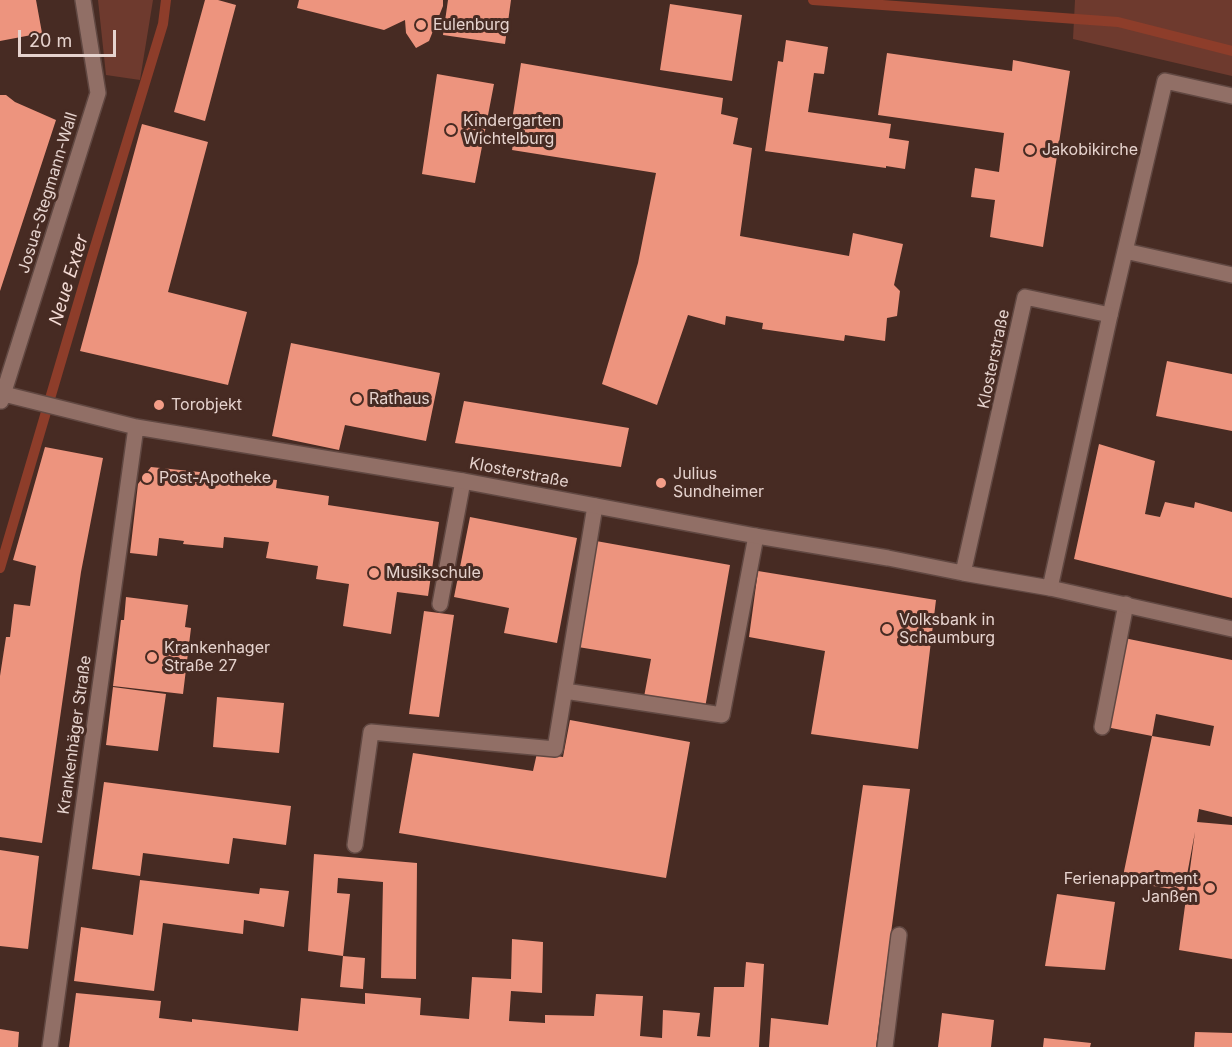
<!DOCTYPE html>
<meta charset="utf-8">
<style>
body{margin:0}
#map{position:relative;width:1232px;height:1047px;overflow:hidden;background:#472b23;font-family:Inter,sans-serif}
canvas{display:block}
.scale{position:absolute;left:18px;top:30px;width:98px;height:27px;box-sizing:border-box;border:3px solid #e6d3ce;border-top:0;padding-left:8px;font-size:18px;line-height:21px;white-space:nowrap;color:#e6d3ce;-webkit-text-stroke:4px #472b23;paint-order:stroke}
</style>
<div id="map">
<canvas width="1232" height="1047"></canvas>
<div class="scale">20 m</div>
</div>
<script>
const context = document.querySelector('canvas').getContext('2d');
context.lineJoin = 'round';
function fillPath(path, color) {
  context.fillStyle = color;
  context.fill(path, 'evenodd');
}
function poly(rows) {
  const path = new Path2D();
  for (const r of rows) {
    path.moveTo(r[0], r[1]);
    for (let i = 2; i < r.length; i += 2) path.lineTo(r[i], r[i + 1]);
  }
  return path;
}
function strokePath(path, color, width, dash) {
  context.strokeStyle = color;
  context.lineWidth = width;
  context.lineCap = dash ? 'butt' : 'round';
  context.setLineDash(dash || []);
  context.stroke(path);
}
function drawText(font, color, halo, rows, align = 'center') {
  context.font = font + ' Inter,sans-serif';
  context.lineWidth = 6;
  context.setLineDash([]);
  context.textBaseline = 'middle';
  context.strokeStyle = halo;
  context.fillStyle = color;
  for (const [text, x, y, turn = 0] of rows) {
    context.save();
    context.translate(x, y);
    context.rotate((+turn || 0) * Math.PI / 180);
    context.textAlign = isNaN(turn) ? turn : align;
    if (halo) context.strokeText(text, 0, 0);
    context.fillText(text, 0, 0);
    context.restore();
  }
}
fillPath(poly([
 [98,0,153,0,140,80,106,75],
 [1075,0,1232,0,1232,76,1073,39]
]), '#6e3a2e');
strokePath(poly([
 [813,0,1118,22,1232,51],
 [0,568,90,263,163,24,166,0]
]), '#8d3d2a', 10);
fillPath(poly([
 [0,0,36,0,42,33,0,41],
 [205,0,218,0,236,5,205,121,174,112],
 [299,0,443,0,443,6,429,41,416,48,406,33,405,20,384,30,297,8],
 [448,0,511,0,505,44,443,35],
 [670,4,742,15,732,81,660,70],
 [786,40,828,47,824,74,814,73,808,112,891,124,889,138,909,141,905,169,886,166,886,168,765,151,778,61,783,62],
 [887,53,1012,71,1013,60,1070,71,1043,247,990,237,995,200,971,197,975,168,999,172,1004,133,878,115],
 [521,63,723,98,721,114,738,118,733,144,752,148,740,236,849,256,853,233,903,244,894,285,900,291,897,316,887,318,885,341,845,335,844,341,762,329,763,323,726,316,725,325,688,315,657,405,602,384,638,263,656,173,512,150,516,127,511,127],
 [437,74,494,84,475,183,422,174],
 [0,95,6,95,15,102,56,120,0,291],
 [142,124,208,142,168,292,247,312,228,385,80,351],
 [291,343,440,373,426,441,345,425,339,450,272,436],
 [1167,361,1232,374,1232,431,1156,416],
 [464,401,629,428,621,467,455,443],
 [1099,444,1155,461,1145,514,1160,517,1165,502,1194,508,1195,502,1232,512,1232,598,1074,559],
 [45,447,103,458,81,572,42,843,0,837,0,676,6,637,10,637,14,604,30,606,36,566,13,560],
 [151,467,277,480,276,488,329,496,328,505,439,522,428,596,397,592,391,634,343,626,349,584,316,579,318,566,266,558,269,542,224,537,223,548,183,544,184,541,159,538,157,556,130,553,138,484],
 [470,517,577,538,557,643,504,633,509,608,454,597],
 [596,541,730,565,705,708,644,697,651,659,578,647],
 [758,571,936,600,918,749,811,734,825,651,749,637],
 [126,597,188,605,185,627,191,628,183,694,113,686,121,620,124,620],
 [424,611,454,615,439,717,409,714],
 [1124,638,1232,660,1232,817,1199,809,1197,822,1232,825,1232,959,1179,950,1195,832,1184,891,1122,881,1152,736,1210,746,1214,726,1156,714,1152,736,1106,727],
 [113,687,166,694,158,751,106,745],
 [217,697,284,703,279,753,213,747],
 [570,720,690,742,666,878,399,833,413,753,533,771,537,753,563,757],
 [104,782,291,806,286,845,233,838,229,864,143,853,140,876,92,869],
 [863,785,910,789,876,1047,769,1047,771,1018,828,1025],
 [0,850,39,856,28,949,0,946],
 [314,854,417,863,416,979,381,978,383,882,338,878,337,893,350,894,343,956,308,951],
 [140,880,259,894,260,888,289,891,284,927,244,920,243,934,163,923,154,991,74,981,81,927,133,935],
 [1057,894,1115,902,1105,970,1045,966],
 [512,939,543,942,542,993,511,991,509,1021,545,1023,545,1015,594,1016,596,994,643,996,640,1036,662,1038,663,1010,700,1013,697,1036,710,1037,714,987,744,987,746,962,764,964,759,1047,69,1047,76,993,161,1001,159,1018,192,1022,192,1019,298,1031,301,998,365,1004,365,993,421,998,420,1015,469,1019,472,977,511,979],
 [343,956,365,958,363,989,340,987],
 [942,1013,994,1020,991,1047,938,1047],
 [0,1029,19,1032,18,1047,0,1047],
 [1195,1032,1232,1033,1232,1047,1194,1047],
 [1044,1038,1091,1043,1090,1047,1043,1047]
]), '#ed947e');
const service = poly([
 [1125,251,1232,275],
 [1110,315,1165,81,1232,96],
 [440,604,463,481],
 [565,691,722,715,756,536],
 [1102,727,1126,604],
 [355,845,371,732,555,749,595,506]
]);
const pedestrian = poly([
 [1050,588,1232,629]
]);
const minor = poly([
 [0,393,136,427,463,481,756,536,888,558,963,573,1050,588,1110,315,1025,297,963,573],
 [1,401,98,93,83,0],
 [50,1047,136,427],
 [885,1047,899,935]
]);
strokePath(service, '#614842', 18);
strokePath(pedestrian, '#614842', 18);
strokePath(minor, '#614842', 18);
strokePath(service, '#916f66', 15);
strokePath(pedestrian, '#916f66', 15);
strokePath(minor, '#916f66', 15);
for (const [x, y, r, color] of [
 [421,25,6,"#f49e88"],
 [451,130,6,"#f49e88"],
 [1030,150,6,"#f49e88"],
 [357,399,6,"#f49e88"],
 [159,405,6,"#f49e88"],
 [147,478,6,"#f49e88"],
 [661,483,6,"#f49e88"],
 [374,573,6,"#f49e88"],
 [887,629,6,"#f49e88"],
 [152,657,6,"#f49e88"],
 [1210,888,6,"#f49e88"]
]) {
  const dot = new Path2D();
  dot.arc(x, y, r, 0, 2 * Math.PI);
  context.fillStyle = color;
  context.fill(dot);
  strokePath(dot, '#472b23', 2);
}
drawText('16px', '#e6d3ce', '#472b23', [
 ["Eulenburg",433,25],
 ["Kindergarten",463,121],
 ["Wichtelburg",463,139],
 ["Jakobikirche",1042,150],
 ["Rathaus",369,399],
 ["Torobjekt",171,405],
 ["Julius",673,474],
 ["Sundheimer",673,492],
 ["Post-Apotheke",159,478],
 ["Musikschule",386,573],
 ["Volksbank in",899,620],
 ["Schaumburg",899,638],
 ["Krankenhager",164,648],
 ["Straße 27",164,666],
 ["Ferienappartment",1198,879,"right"],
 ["Janßen",1198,897,"right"]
], 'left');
drawText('16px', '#e6d3ce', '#472b23', [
 ["Josua-Stegmann-Wall",48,193,-73],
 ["Klosterstraße",994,359,-78],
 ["Klosterstraße",519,473,11],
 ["Krankenhäger Straße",75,735,-82]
]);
drawText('italic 18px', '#f4dbd5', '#472b23', [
 ["Neue Exter",69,280,-73]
]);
</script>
